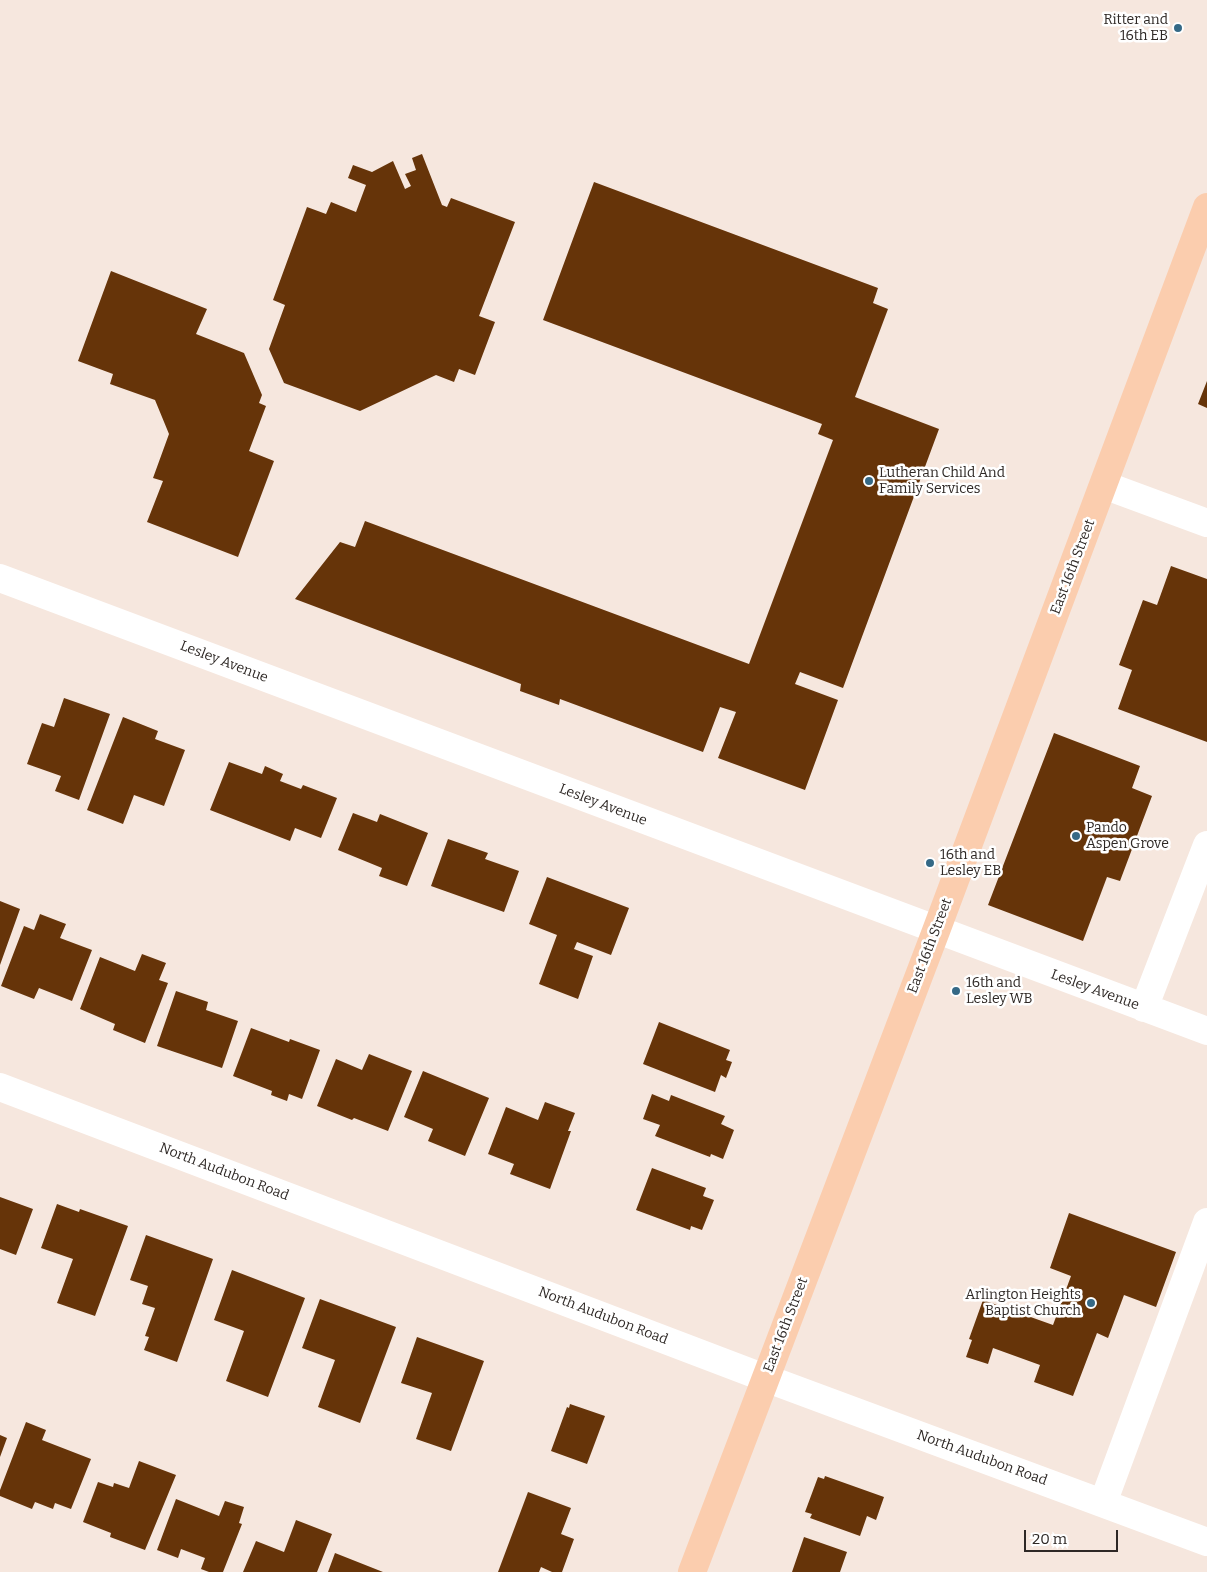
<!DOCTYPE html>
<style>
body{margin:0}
#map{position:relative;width:1207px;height:1572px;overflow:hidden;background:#f6e7de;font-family:Bitter,serif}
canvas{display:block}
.scale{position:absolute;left:1024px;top:1530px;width:94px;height:22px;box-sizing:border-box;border:2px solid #2e2825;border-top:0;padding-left:6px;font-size:15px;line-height:18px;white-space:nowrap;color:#2e2825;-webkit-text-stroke:4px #fff;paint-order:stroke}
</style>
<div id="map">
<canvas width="1207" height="1572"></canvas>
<div class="scale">20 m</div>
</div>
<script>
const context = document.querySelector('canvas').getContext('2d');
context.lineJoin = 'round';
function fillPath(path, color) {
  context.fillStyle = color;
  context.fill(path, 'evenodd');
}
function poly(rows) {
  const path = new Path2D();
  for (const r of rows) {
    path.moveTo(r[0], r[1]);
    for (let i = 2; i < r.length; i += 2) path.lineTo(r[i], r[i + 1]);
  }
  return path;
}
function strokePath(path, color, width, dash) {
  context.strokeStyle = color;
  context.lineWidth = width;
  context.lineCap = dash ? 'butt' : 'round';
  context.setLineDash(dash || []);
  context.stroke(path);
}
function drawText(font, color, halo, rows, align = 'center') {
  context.font = font + ' Bitter,serif';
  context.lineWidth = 5;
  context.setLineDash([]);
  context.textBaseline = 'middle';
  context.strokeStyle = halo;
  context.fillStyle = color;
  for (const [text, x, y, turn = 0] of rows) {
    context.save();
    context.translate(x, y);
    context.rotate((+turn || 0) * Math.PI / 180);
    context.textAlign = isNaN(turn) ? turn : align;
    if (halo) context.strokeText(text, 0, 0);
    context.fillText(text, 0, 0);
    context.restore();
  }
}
fillPath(poly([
 [422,154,442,205,447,207,451,198,515,222,479,316,495,322,475,375,459,369,454,382,436,375,360,411,284,383,269,349,285,305,273,300,307,207,326,214,331,202,356,212,366,185,348,178,353,165,372,172,393,161,405,189,411,186,405,174,416,170,412,158],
 [594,182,878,288,873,303,888,309,855,397,939,429,843,688,800,672,795,684,838,700,805,790,718,758,736,712,720,707,703,752,560,699,559,705,520,691,521,684,295,599,340,542,355,547,365,521,749,664,833,440,818,434,822,424,543,320],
 [111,271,207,309,196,334,244,353,262,395,259,403,266,406,249,451,274,461,238,557,147,522,163,481,153,478,169,434,155,400,110,384,113,374,78,361],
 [1207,381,1207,408,1198,404],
 [1171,566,1207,579,1207,742,1118,709,1132,670,1119,665,1143,600,1157,605],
 [64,698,110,714,79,800,55,791,61,776,27,764,42,723,54,727],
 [123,717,158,731,155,739,185,750,164,806,134,795,123,824,87,810],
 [1054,733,1140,766,1132,788,1152,796,1120,881,1107,877,1083,941,988,905],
 [229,762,262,774,265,766,283,774,280,781,301,789,303,785,337,798,321,838,295,828,290,841,210,810],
 [353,813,377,822,380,814,428,833,407,886,379,876,382,868,338,850],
 [448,839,488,853,485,859,519,871,504,912,431,886],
 [547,877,629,908,611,955,577,942,574,949,593,956,578,999,539,984,557,935,529,924],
 [0,901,20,909,0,965],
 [40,914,66,924,60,938,92,950,72,1001,39,988,34,999,1,986,24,926,34,930],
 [142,954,166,963,159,980,168,983,145,1043,113,1030,115,1024,80,1009,100,957,135,971],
 [176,991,208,1002,206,1010,238,1021,222,1068,157,1046],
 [659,1022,730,1050,726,1060,732,1062,726,1078,721,1075,715,1092,643,1064],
 [251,1028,289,1042,290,1039,320,1050,302,1099,289,1094,287,1101,271,1095,272,1091,233,1076],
 [369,1054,412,1071,388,1131,354,1118,352,1120,317,1106,336,1059,362,1070],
 [423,1071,489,1098,465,1156,428,1141,433,1129,404,1117],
 [652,1094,669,1101,671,1095,725,1116,721,1124,734,1130,723,1159,711,1154,710,1157,655,1136,660,1125,643,1119],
 [545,1102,575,1113,568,1131,571,1131,550,1189,510,1174,514,1164,488,1154,506,1107,538,1120],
 [652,1168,706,1188,703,1196,714,1200,702,1230,691,1226,690,1230,636,1210],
 [0,1197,33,1209,16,1255,0,1249],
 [57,1204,79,1212,80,1209,128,1226,95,1316,57,1303,73,1259,41,1248],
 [1069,1213,1176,1252,1156,1307,1124,1295,1108,1338,1097,1333,1073,1396,1034,1382,1040,1365,993,1348,988,1364,966,1357,972,1340,969,1339,983,1300,1053,1325,1071,1276,1050,1268],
 [146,1235,213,1259,177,1362,144,1350,149,1337,145,1336,155,1308,142,1304,148,1286,130,1280],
 [232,1270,305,1298,268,1397,226,1381,244,1331,214,1320],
 [320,1299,396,1327,360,1423,318,1407,335,1360,302,1348],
 [417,1337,484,1361,451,1451,416,1439,432,1393,401,1383],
 [570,1404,605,1416,587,1464,551,1451,567,1407,569,1408],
 [26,1422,46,1430,42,1440,91,1459,71,1509,55,1503,53,1509,35,1502,32,1509,0,1496,0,1490],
 [0,1435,7,1438,0,1457],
 [139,1461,176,1475,145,1550,110,1537,111,1533,83,1522,98,1482,113,1487,114,1483,129,1488],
 [825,1476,884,1497,876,1520,867,1516,860,1536,810,1518,812,1514,805,1512,818,1477,824,1479],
 [528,1492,571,1508,561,1534,574,1539,562,1572,552,1572,541,1567,539,1572,498,1572],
 [176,1499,219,1516,225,1501,244,1507,239,1523,242,1524,223,1572,209,1572,201,1569,205,1558,181,1549,178,1558,157,1550],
 [296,1520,332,1534,317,1572,243,1572,256,1541,284,1552],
 [804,1537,847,1552,840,1572,792,1572],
 [335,1553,383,1572,328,1572]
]), '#663409');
strokePath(poly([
 [1104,485,1207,523],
 [0,578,1207,1031],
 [1144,1008,1207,845],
 [0,1087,765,1378,1207,1542],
 [1103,1503,1207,1222]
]), '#fff', 28);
strokePath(poly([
 [692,1572,936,931,1207,207]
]), '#fbcdae', 28);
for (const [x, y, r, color] of [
 [1178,28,5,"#356986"],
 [869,481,5,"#356986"],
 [1076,836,5,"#356986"],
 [930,863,5,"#356986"],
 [956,991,5,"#356986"],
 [1091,1303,5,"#356986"]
]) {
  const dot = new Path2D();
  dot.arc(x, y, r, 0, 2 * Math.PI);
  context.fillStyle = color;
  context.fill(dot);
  strokePath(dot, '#fff', 2);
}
drawText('14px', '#2e2825', '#fff', [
 ["Ritter and",1168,20,"right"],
 ["16th EB",1168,36,"right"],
 ["Lutheran Child And",879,473],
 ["Family Services",879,489],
 ["Pando",1086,828],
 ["Aspen Grove",1086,844],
 ["16th and",940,855],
 ["Lesley EB",940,871],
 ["16th and",966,983],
 ["Lesley WB",966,999],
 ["Arlington Heights",1081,1295,"right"],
 ["Baptist Church",1081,1311,"right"]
], 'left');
drawText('14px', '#2e2825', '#fff', [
 ["East 16th Street",1073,567,-69],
 ["Lesley Avenue",224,662,21],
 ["Lesley Avenue",603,805,21],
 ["East 16th Street",930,946,-69],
 ["Lesley Avenue",1095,990,20],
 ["North Audubon Road",224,1172,21],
 ["North Audubon Road",603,1316,21],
 ["East 16th Street",786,1325,-69],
 ["North Audubon Road",982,1458,20]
]);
</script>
